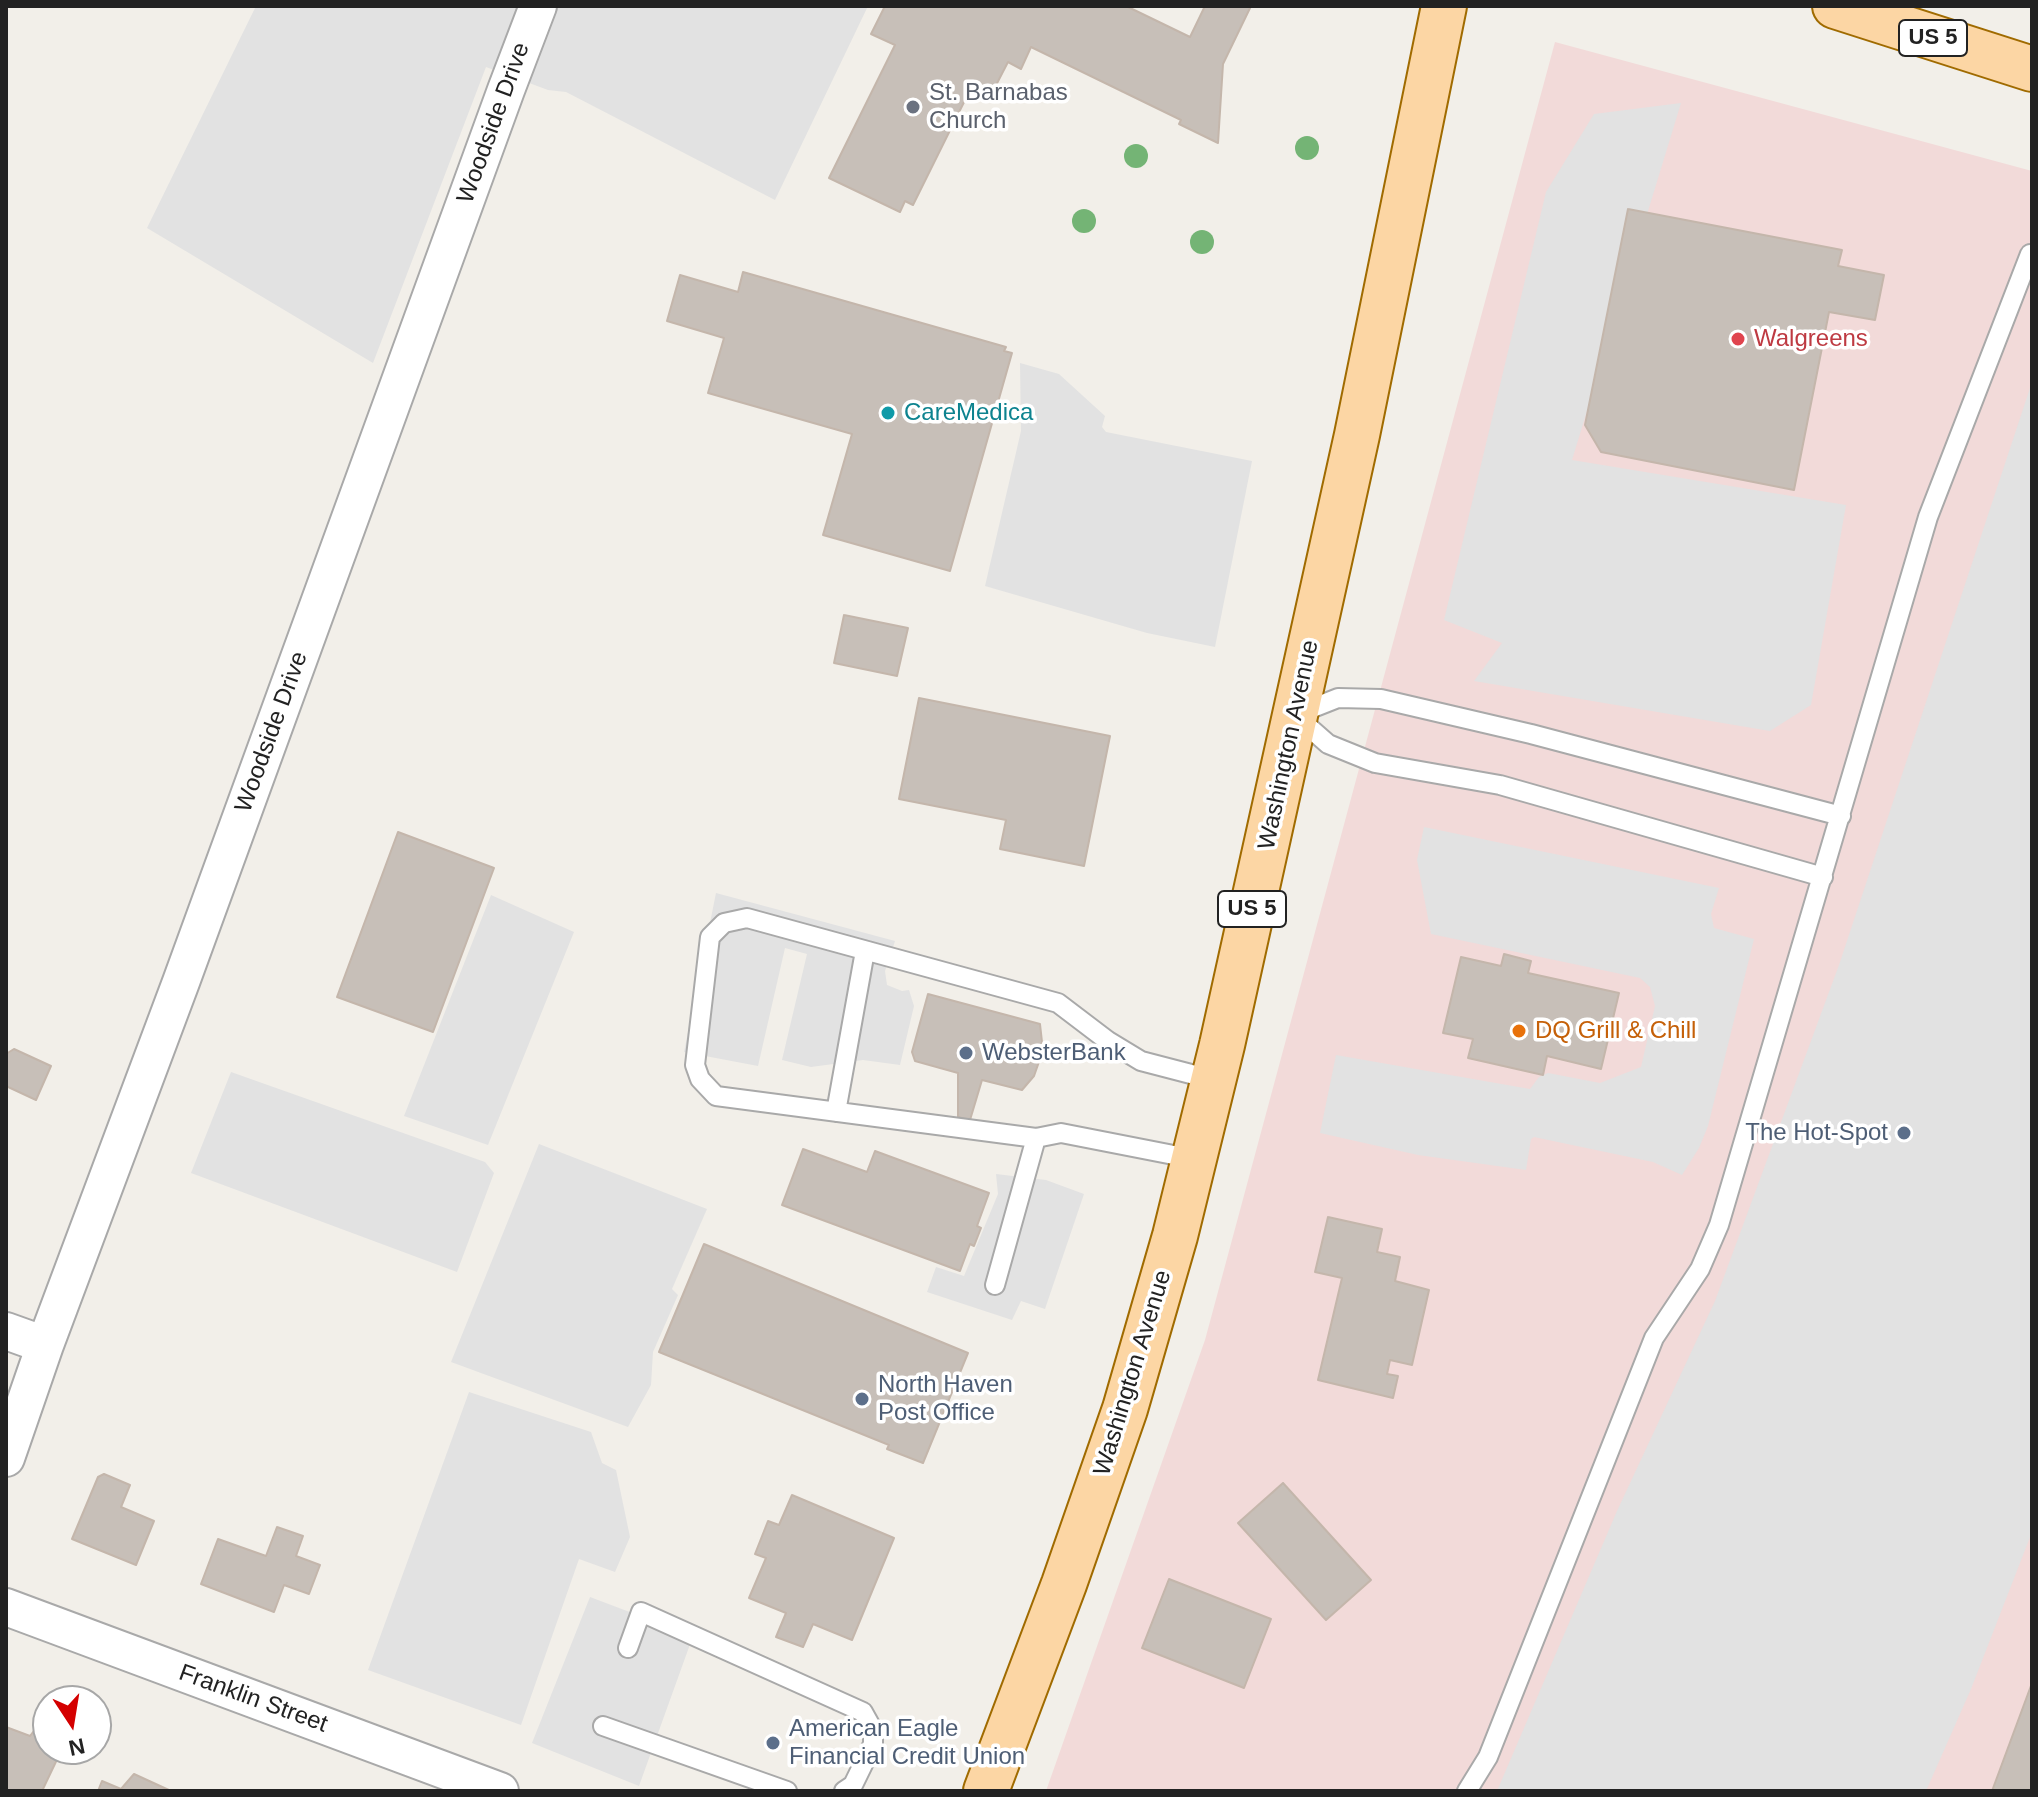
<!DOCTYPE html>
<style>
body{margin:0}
#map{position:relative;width:2038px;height:1797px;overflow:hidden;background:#f2efe9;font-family:Helvetica,sans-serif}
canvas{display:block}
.frame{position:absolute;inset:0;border:8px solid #222;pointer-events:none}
.north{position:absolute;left:32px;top:1685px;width:80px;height:80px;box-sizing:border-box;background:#fff;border:2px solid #a7a7a7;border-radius:50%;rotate:168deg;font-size:22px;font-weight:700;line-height:32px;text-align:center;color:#222}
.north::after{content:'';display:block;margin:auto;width:28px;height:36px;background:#d40000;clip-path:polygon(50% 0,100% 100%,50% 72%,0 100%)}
</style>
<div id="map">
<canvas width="2038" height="1797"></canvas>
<div class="frame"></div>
<div class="north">N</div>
</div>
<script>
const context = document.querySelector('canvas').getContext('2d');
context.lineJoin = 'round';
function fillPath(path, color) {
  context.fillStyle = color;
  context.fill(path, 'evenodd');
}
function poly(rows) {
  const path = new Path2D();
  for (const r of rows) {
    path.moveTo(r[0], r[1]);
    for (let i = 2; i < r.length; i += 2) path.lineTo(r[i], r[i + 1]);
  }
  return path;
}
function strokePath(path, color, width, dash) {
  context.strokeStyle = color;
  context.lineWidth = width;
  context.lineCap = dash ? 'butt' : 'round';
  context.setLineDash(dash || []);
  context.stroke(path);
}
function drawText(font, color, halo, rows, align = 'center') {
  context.font = font + ' Helvetica,sans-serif';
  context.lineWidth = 7;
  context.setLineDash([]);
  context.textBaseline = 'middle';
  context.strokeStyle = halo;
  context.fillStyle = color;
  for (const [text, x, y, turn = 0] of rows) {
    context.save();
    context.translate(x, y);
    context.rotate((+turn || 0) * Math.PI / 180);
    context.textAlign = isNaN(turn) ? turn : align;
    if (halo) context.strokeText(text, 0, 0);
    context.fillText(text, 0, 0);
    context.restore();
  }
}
fillPath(poly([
 [1555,42,2032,171,2032,1791,1046,1791,1205,1340]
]), '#f2dad9');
fillPath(poly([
 [256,6,868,6,775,200,566,92,548,90,486,67,373,363,147,228],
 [1681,103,1572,460,1846,505,1811,705,1770,731,1474,681,1502,643,1444,620,1546,192,1594,114],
 [1020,363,1059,374,1105,416,1102,427,1106,432,1252,461,1215,647,1147,633,985,586,1021,431],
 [2032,382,2032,1532,1971,1689,1926,1791,1497,1791,1617,1511,1715,1301,1839,965],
 [1424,827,1719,888,1711,914,1714,928,1754,939,1708,1126,1699,1148,1682,1175,1653,1162,1534,1137,1531,1139,1526,1170,1418,1155,1320,1133,1336,1055,1530,1089,1539,1077,1548,1073,1600,1083,1641,1067,1655,1006,1650,987,1640,978,1431,934,1417,860],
 [716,893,895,941,885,971,887,985,902,991,909,990,914,1006,900,1065,863,1060,811,1067,782,1060,807,954,785,948,758,1066,684,1052],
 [491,895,574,932,488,1145,404,1116],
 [231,1072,485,1162,494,1173,457,1272,191,1173],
 [539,1144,707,1209,672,1289,678,1295,653,1352,651,1385,628,1427,451,1362],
 [996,1174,1046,1180,1084,1194,1045,1309,1021,1301,1012,1320,927,1292,936,1267,964,1276,998,1194],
 [469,1392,591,1432,602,1463,616,1470,630,1537,615,1572,579,1559,521,1725,368,1670],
 [590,1597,693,1636,639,1786,532,1743]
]), '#e2e2e2');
const building = poly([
 [885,6,1126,6,1190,37,1205,6,1251,6,1223,64,1218,143,1179,124,1181,120,1031,47,1021,69,1008,62,992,93,973,84,913,205,905,201,900,212,829,178,895,45,871,34,885,6],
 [1628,209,1842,250,1838,266,1884,275,1875,320,1829,312,1794,490,1601,452,1585,425,1628,209],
 [743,272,1006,347,1004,351,1012,353,950,571,823,535,852,434,708,393,724,338,667,321,680,275,738,292,743,272],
 [844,615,908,628,897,676,834,663,844,615],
 [919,698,1110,736,1084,866,1000,849,1006,820,899,799,919,698],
 [398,832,494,868,433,1032,337,997,398,832],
 [1504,954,1531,961,1528,973,1619,993,1601,1069,1547,1056,1543,1075,1468,1058,1473,1039,1443,1033,1461,957,1501,966,1504,954],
 [928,994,1040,1024,1042,1042,1040,1059,1034,1076,1022,1090,982,1080,970,1120,958,1117,958,1073,915,1061,912,1052,928,994],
 [14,1049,51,1066,36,1100,6,1086,6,1054,14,1049],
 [803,1149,867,1172,875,1151,989,1193,977,1226,981,1228,974,1246,970,1244,960,1271,782,1205,803,1149],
 [1328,1217,1382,1229,1377,1252,1400,1257,1395,1281,1429,1290,1412,1365,1390,1360,1387,1374,1398,1376,1393,1398,1318,1380,1342,1278,1315,1272,1328,1217],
 [704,1244,968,1353,923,1463,887,1449,889,1445,659,1352,704,1244],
 [104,1474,130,1485,121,1507,154,1521,136,1565,72,1539,98,1477,104,1474],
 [1283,1483,1371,1580,1326,1620,1238,1523,1283,1483],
 [792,1495,894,1538,852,1640,813,1624,803,1647,776,1637,786,1613,749,1598,766,1558,755,1554,768,1521,779,1525,792,1495],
 [277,1527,303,1536,296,1556,320,1565,309,1594,284,1585,274,1612,201,1584,218,1539,266,1556,277,1527],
 [1169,1579,1271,1619,1244,1688,1142,1648,1169,1579],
 [2032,1683,2032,1791,1992,1791,2032,1683],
 [40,1723,48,1726,48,1749,62,1749,42,1791,6,1791,6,1727,30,1736,40,1723],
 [134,1774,171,1791,98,1791,102,1781,121,1789,134,1774]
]);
fillPath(building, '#c7bfb8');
strokePath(building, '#c4b6ab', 2);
const service = poly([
 [1823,877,1500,785,1375,763,1328,744,1295,715,1338,698,1381,699,1531,734,1841,816],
 [836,1112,865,951],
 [1194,1159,1061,1133,1036,1138,716,1096,700,1079,695,1065,710,937,724,923,747,918,1058,1003,1108,1041,1141,1061,1214,1080],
 [995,1285,1036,1138],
 [628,1648,641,1612,863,1712,873,1730,873,1744,853,1785,844,1791],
 [603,1726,787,1791],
 [1467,1791,1488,1757,1654,1338,1700,1269,1719,1225,1928,517,2030,254]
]);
const minor = poly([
 [6,1331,45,1345],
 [6,1458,45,1345,181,982,506,90,538,6],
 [6,1607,500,1791]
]);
const primary = poly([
 [1835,6,2032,69],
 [986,1791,1064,1584,1125,1409,1175,1236,1222,1045,1357,435,1444,6]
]);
strokePath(service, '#a9a9a9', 22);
strokePath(minor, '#a9a9a9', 40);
strokePath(primary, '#a06b00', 48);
strokePath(service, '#fff', 18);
strokePath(minor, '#fff', 36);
strokePath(primary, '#fcd6a4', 44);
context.fillStyle = '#74b475';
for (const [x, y] of [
 [1307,148],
 [1136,156],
 [1084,221],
 [1202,242]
]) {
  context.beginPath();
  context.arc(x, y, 12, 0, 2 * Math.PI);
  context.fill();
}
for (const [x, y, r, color] of [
 [913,107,8,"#6b7280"],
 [1738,339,8,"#e0444e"],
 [888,413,8,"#0f9aa8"],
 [1519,1031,8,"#e8710a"],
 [966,1053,8,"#5c6f8a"],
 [1904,1133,8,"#5c6f8a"],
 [862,1399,8,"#5c6f8a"],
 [773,1743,8,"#5c6f8a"]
]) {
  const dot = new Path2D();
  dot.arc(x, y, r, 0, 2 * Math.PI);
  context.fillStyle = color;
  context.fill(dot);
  strokePath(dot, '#fff', 3);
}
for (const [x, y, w] of [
 [1933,38,68],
 [1252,909,68]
]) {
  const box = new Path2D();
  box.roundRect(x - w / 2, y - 18, w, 36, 6);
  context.fillStyle = '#fff';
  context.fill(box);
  strokePath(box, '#222', 2);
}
drawText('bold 22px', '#222', null, [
 ["US 5",1933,38],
 ["US 5",1252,909]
]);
drawText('24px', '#5b616d', '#fff', [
 ["St. Barnabas",929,93],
 ["Church",929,121]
], 'left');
drawText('24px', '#222', '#fff', [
 ["Woodside Drive",494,123,-70],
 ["Woodside Drive",272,732,-70],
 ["Washington Avenue",1289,745,-78],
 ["Washington Avenue",1133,1373,-73],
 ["Franklin Street",253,1699,20]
]);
drawText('24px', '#be3a42', '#fff', [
 ["Walgreens",1754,339]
], 'left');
drawText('24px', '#0d838f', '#fff', [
 ["CareMedica",904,413]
], 'left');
drawText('24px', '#c56008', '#fff', [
 ["DQ Grill & Chill",1535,1031]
], 'left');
drawText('24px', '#4e5e75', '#fff', [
 ["WebsterBank",982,1053],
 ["The Hot-Spot",1888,1133,"right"],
 ["North Haven",878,1385],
 ["Post Office",878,1413],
 ["American Eagle",789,1729],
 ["Financial Credit Union",789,1757]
], 'left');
</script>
